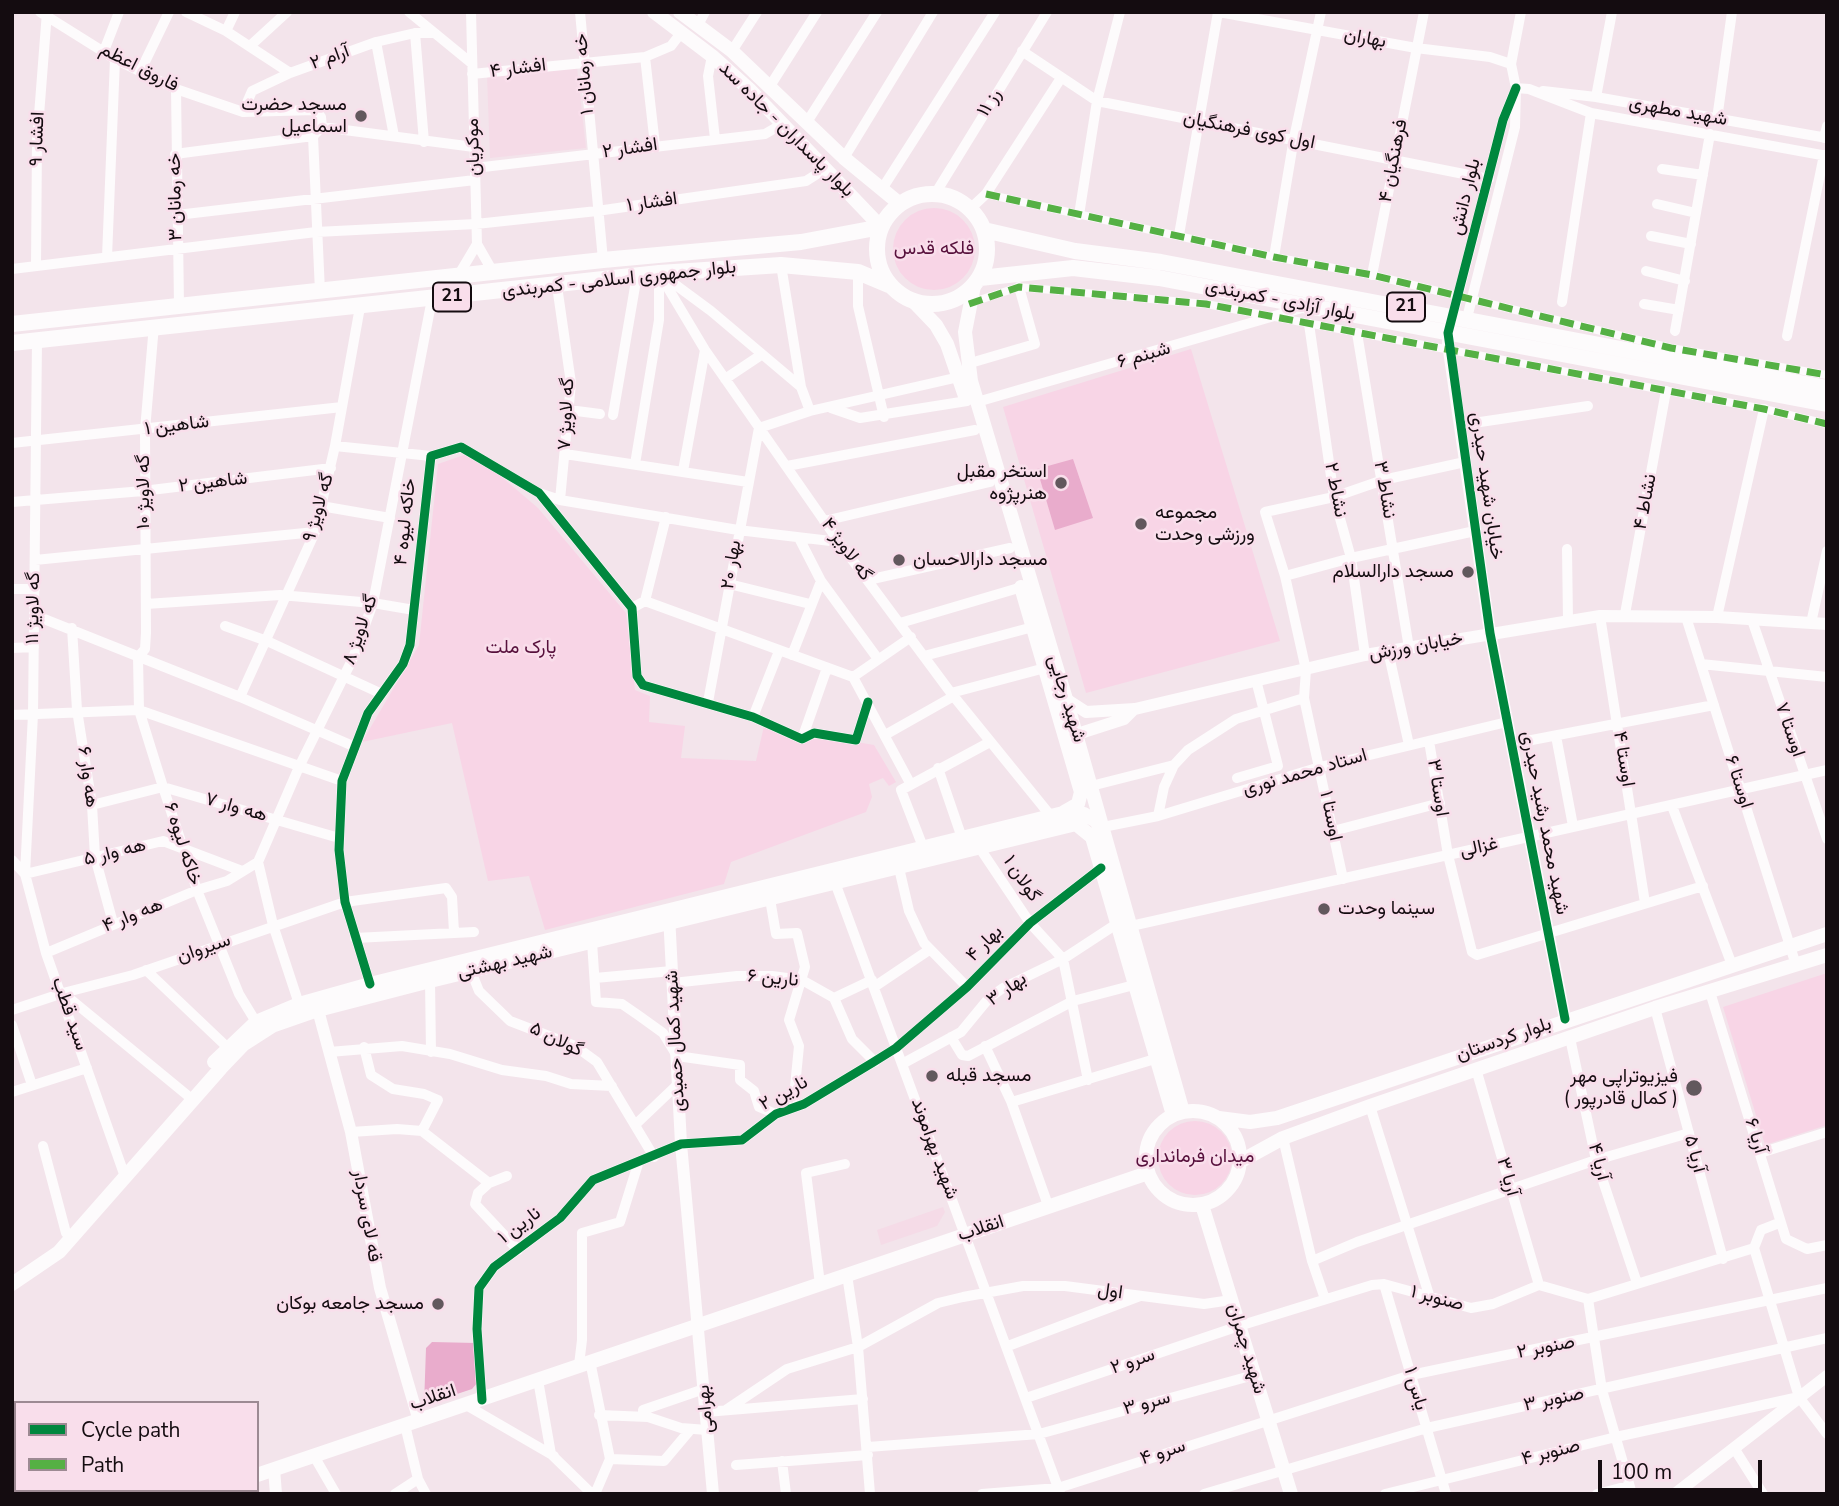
<!DOCTYPE html>
<meta charset="utf-8">
<style>
body{margin:0}
#map{position:relative;width:1839px;height:1506px;overflow:hidden;background:#f3e4eb;font-family:"Nunito Sans",sans-serif}
canvas{display:block}
.frame{position:absolute;inset:0;border:14px solid #140c10;pointer-events:none}
.legend{position:absolute;left:14px;top:1401px;width:245px;height:91px;box-sizing:border-box;background:#f9deeb;border:2px solid #9d8a93;margin:0;padding:9px 12px;list-style:none;font-size:21px;color:#140c10}
.legend li{display:flex;align-items:center;gap:14px;height:35px}
.legend b{width:35px;border:2px solid #9d8a93}
.scale{position:absolute;left:1598px;top:1460px;width:164px;height:32px;box-sizing:border-box;border:4px solid #140c10;border-top:0;padding-left:9px;font-size:21px;line-height:24px;white-space:nowrap;color:#140c10;-webkit-text-stroke:5px #f9deeb;paint-order:stroke}
</style>
<div id="map">
<canvas width="1839" height="1506"></canvas>
<div class="frame"></div>
<ul class="legend">
<li><b style="height:9px;background:#00873e"></b>Cycle path</li>
<li><b style="height:9px;background:#55b044"></b>Path</li>
</ul>
<div class="scale">100 m</div>
</div>
<script>
const context = document.querySelector('canvas').getContext('2d');
context.lineJoin = 'round';
function fillPath(path, color) {
  context.fillStyle = color;
  context.fill(path, 'evenodd');
}
function poly(rows) {
  const path = new Path2D();
  for (const r of rows) {
    if (r.length === 3) {
      path.moveTo(r[0] + r[2], r[1]);
      path.arc(r[0], r[1], r[2], 0, 2 * Math.PI);
      continue;
    }
    path.moveTo(r[0], r[1]);
    for (let i = 2; i < r.length; i += 2) path.lineTo(r[i], r[i + 1]);
  }
  return path;
}
function strokePath(path, color, width, dash) {
  context.strokeStyle = color;
  context.lineWidth = width;
  context.lineCap = dash ? 'butt' : 'round';
  context.setLineDash(dash || []);
  context.stroke(path);
}
function drawText(font, color, halo, rows, align = 'center') {
  context.font = font + ' "Nunito Sans",Vazirmatn,sans-serif';
  context.lineWidth = 5;
  context.setLineDash([]);
  context.textBaseline = 'middle';
  context.strokeStyle = halo;
  context.fillStyle = color;
  for (const [text, x, y, turn = 0] of rows) {
    context.save();
    context.translate(x, y);
    context.rotate((+turn || 0) * Math.PI / 180);
    context.textAlign = isNaN(turn) ? turn : align;
    if (halo) context.strokeText(text, 0, 0);
    context.fillText(text, 0, 0);
    context.restore();
  }
}
fillPath(poly([
 [577,67,586,148,490,158,487,76],
 [943,1207,945,1212,937,1226,881,1245,877,1230]
]), '#f5dbe7');
fillPath(poly([
 [934,249,41],
 [1191,349,1280,641,1086,693,1003,407],
 [464,455,497,473,538,508,626,613,635,690,650,696,649,722,685,726,681,758,756,761,764,726,874,745,896,782,889,786,883,778,869,784,872,797,866,812,731,862,724,884,545,930,529,876,488,881,452,723,362,742,419,645,438,464],
 [1827,973,1827,1125,1765,1145,1723,1007],
 [1195,1158,37]
]), '#f8d5e6');
fillPath(poly([
 [1073,459,1093,518,1055,530,1037,469],
 [432,1342,476,1343,477,1383,472,1389,424,1405,426,1348]
]), '#e9accc');
strokePath(poly([
 [986,194,1274,257,1372,275,1671,348,1827,375],
 [970,303,1019,287,1206,304,1764,409,1827,424]
]), '#fdfbfc', 8);
strokePath(poly([
 [40,12,115,59,176,89,243,112,315,110,321,117,322,127,313,136,175,154],
 [186,12,226,31,290,73],
 [409,12,470,62],
 [580,12,603,260],
 [1219,12,1416,48,1490,57,1511,64],
 [698,25,705,12],
 [226,31,235,12],
 [415,33,424,142],
 [376,42,394,136],
 [250,46,287,12],
 [104,51,119,12],
 [732,51,757,12],
 [1022,51,1097,101,1489,179],
 [712,56,708,76,715,139],
 [645,57,655,145],
 [141,70,169,12],
 [472,74,645,57,671,46,681,33],
 [770,86,817,12],
 [1516,88,1529,89,1591,113,1827,156],
 [176,89,179,305],
 [1543,91,1596,97,1827,138],
 [1596,97,1612,12],
 [243,112,252,91,290,73,376,42,415,33,434,33],
 [1717,119,1732,12],
 [807,122,877,12],
 [322,127,474,147],
 [313,136,320,292],
 [1824,138,1827,126],
 [844,158,933,12],
 [475,168,765,134,782,124],
 [1662,169,1703,175],
 [882,189,995,12],
 [935,194,1047,12],
 [1657,204,1696,213],
 [970,209,986,194,1061,78],
 [177,215,475,180],
 [1079,215,1097,101,1120,12],
 [1179,235,1218,12],
 [1651,236,1691,244],
 [477,244,493,272],
 [107,257,115,59],
 [1274,257,1294,138,1321,12],
 [781,265,801,387,810,411],
 [36,266,37,141,47,12],
 [12,269,316,232,476,224,597,211,806,181,825,169],
 [1646,271,1685,281],
 [858,272,858,306,884,417],
 [659,273,705,350,839,542,951,693,1050,815],
 [1372,275,1424,12],
 [458,276,477,244,471,12],
 [665,277,711,311,801,387],
 [557,286,571,383,560,500],
 [1562,302,1591,113],
 [1644,304,1679,310],
 [1453,315,1503,120,1513,95],
 [1467,318,1515,127,1516,88,1511,64,1521,12],
 [1309,324,1334,497,1351,558,1365,655],
 [1675,331,1710,134],
 [1357,333,1409,648],
 [1787,336,1824,155],
 [37,341,33,714,25,874,163,841,242,871],
 [967,364,1035,344,1019,287],
 [725,379,761,355],
 [977,402,1302,308],
 [831,408,860,418,967,401],
 [569,410,600,414],
 [613,415,637,275],
 [1460,425,1588,406],
 [12,443,342,407],
 [335,446,431,456],
 [565,454,748,482],
 [635,464,659,320,659,273],
 [787,466,975,430],
 [683,471,705,350],
 [539,493,560,500,738,530,839,542],
 [12,502,143,491,331,468],
 [321,506,390,518],
 [824,521,990,482],
 [799,538,821,581,878,659],
 [1567,549,1568,620],
 [35,560,315,532],
 [1285,576,1351,558,1475,531],
 [868,580,1010,548],
 [729,584,810,604],
 [12,589,35,589],
 [645,601,666,517],
 [146,604,280,595,373,603,414,610],
 [632,608,645,601,853,677,910,783],
 [1625,614,1666,391],
 [34,615,240,697,353,746],
 [1600,616,1645,903],
 [1686,617,1796,965],
 [1717,617,1764,409],
 [1752,620,1827,839],
 [900,623,1022,587],
 [1811,623,1827,551],
 [225,626,267,641,382,694],
 [72,628,77,710,92,805,95,857,113,923],
 [12,648,34,647],
 [1388,651,1409,745],
 [792,655,821,581],
 [924,656,1033,627],
 [138,657,139,710,163,787,197,890,239,994,256,1022],
 [138,657,145,649,146,633,145,430,154,325],
 [1701,664,1827,677],
 [853,677,911,637],
 [951,693,1045,668],
 [240,697,315,532,335,446,360,307],
 [708,702,759,428,810,411,959,377],
 [12,715,139,710,342,781],
 [753,717,779,651],
 [885,735,954,696],
 [1556,736,1573,826],
 [802,739,827,668],
 [1429,741,1448,855,1472,952,1477,955,1703,886],
 [1511,744,1714,705],
 [938,768,962,838],
 [1237,778,1278,766,1256,680],
 [1091,786,1174,765],
 [92,805,163,787,339,838],
 [1672,806,1732,965],
 [1158,816,1164,787,1174,765,1188,750,1236,719,1304,698],
 [1103,827,1158,816,1320,767,1507,722],
 [1333,831,1440,803],
 [923,847,901,790,990,742],
 [979,847,1030,923,1063,959,1088,1080],
 [12,860,25,874,46,953,123,1171],
 [258,862,299,767,353,658,373,603,432,299],
 [258,862,273,925,299,1004],
 [899,868,909,911,924,943,967,987],
 [833,877,1060,1493],
 [1343,879,1304,698,1306,670,1285,576,1265,512,1334,497,1383,480,1465,462],
 [770,899,776,934,797,933,805,967,789,1020,799,1046,793,1107],
 [1131,926,1827,770],
 [355,938,474,932],
 [592,942,596,1002,622,1004,638,1015,663,1033,677,1056,740,1065,740,1080,754,1091,759,1107,776,1114],
 [46,953,197,890,227,881,258,862],
 [146,970,227,1047],
 [471,971,479,991,510,1021,575,1046,597,1062,654,1157],
 [595,978,672,971],
 [430,981,431,1052],
 [673,983,737,976,772,976,802,980,834,998,852,1039,875,1062],
 [370,984,345,902,339,850,342,781,368,713,403,664,410,645,431,456,461,447,539,493,632,608,637,676,643,685,753,717,802,739,814,733,856,740,868,702],
 [874,987,929,950],
 [1710,992,1786,1239,1807,1249,1827,1245],
 [63,993,187,1095],
 [834,998,872,980],
 [1655,1008,1723,1259],
 [12,1010,63,993,133,975,345,902,446,888,452,897,454,932],
 [12,1025,32,1085],
 [951,1037,962,1055,968,1056,1073,1001,1134,985],
 [1570,1038,1596,1160,1637,1283],
 [985,1046,1011,1101,1015,1101,1155,1059],
 [329,1052,402,1046,450,1054,502,1070,546,1076,571,1084,612,1086],
 [902,1064,961,1032,989,998,1003,988,1063,959,1118,923],
 [1476,1069,1539,1285],
 [12,1092,87,1068],
 [1011,1101,1049,1208],
 [1370,1106,1430,1298],
 [635,1125,678,1084],
 [422,1131,489,1183],
 [351,1132,397,1129,422,1131,438,1100,424,1094,393,1089,371,1075,364,1047],
 [1283,1138,1312,1261,1325,1299],
 [43,1146,66,1233],
 [1760,1153,1827,1132],
 [507,1176,489,1183,478,1193,475,1204,518,1250],
 [1779,1223,1761,1230,1754,1248,1799,1397,1827,1434],
 [1312,1261,1357,1242,1596,1160,1689,1133],
 [847,1275,858,1347,870,1494],
 [820,1284,806,1173,845,1164],
 [1384,1284,1446,1494],
 [1588,1299,1602,1390,1632,1494],
 [1008,1346,1140,1296],
 [590,1361,610,1459,595,1494],
 [579,1365,582,1340,582,1233,620,1222,638,1164],
 [538,1380,551,1454,592,1494],
 [1026,1398,1239,1326,1372,1285,1384,1284,1471,1308,1493,1304,1539,1285,1588,1299,1754,1248],
 [482,1400,477,1329,479,1288,494,1267,560,1218,593,1180,681,1144,742,1140,776,1114,804,1104,872,1063,896,1048,967,987,1030,923,1101,868],
 [466,1405,554,1456],
 [643,1410,704,1389],
 [726,1410,787,1369,858,1347,938,1303,963,1297,1023,1286,1065,1286,1204,1304,1231,1300],
 [706,1412,863,1399],
 [599,1415,648,1417,681,1428,707,1430],
 [405,1425,418,1479,426,1494],
 [868,1447,1039,1434,1254,1375],
 [1734,1448,1763,1494],
 [314,1456,336,1494],
 [610,1459,664,1461,691,1429],
 [782,1461,786,1494],
 [736,1465,868,1455],
 [395,1494,418,1479],
 [982,1494,1058,1488,1411,1375,1827,1288],
 [1204,1494,1427,1428,1827,1338],
 [1385,1494,1616,1437,1799,1397],
 [1597,1494,1628,1486]
]), '#fdfbfc', 10);
strokePath(poly([
 [1449,327,1448,344,1490,633,1565,1019],
 [1066,699,1086,712,1135,709,1365,655,1600,616,1717,617,1827,624],
 [1068,737,1124,719,1134,709],
 [669,915,681,1144,713,1494],
 [318,1010,351,1132,380,1288,419,1421],
 [274,1469,276,1494],
 [1675,1494,1827,1376]
]), '#fdfbfc', 12);
strokePath(poly([
 [654,12,712,56,750,90,881,227],
 [680,12,732,51,844,158,900,204],
 [974,286,965,332,971,381,1066,699,1183,1112],
 [913,301,936,325,947,344,966,399],
 [1021,587,1081,792,1078,804,1064,812],
 [214,1062,256,1022,299,1004,370,984,1063,813,1084,814,1096,821,1104,834],
 [1193,1158,47],
 [1219,1118,1250,1122,1277,1118,1827,934],
 [1241,1161,1283,1138,1370,1106,1655,1008,1827,955],
 [1202,1205,1291,1494],
 [12,1284,59,1252,221,1068,244,1044,272,1026,318,1010,430,981,1076,824,1092,837,1173,1115],
 [257,1475,1148,1173],
 [205,1494,215,1490]
]), '#fdfbfc', 14);
strokePath(poly([
 [932,249,55],
 [984,230,1075,251,1161,262,1827,388],
 [980,278,1073,268,1159,278,1827,404],
 [12,324,603,260,801,242,881,227],
 [12,343,659,273,781,265,858,272,889,285]
]), '#fdfbfc', 16);
strokePath(poly([
 [986,194,1274,257,1372,275,1671,348,1827,375],
 [969,304,1019,287,1206,304,1764,409,1827,424]
]), '#55b044', 7, [14, 7]);
strokePath(poly([
 [1516,88,1503,120,1448,333,1490,633,1565,1019],
 [370,984,345,902,339,850,342,781,368,713,403,664,410,645,431,456,461,447,539,493,632,608,637,676,643,685,753,717,802,739,814,733,856,740,868,702],
 [482,1400,477,1329,479,1288,494,1267,560,1218,593,1180,681,1144,742,1140,776,1114,804,1104,872,1063,896,1048,967,987,1030,923,1101,868]
]), '#00873e', 9);
for (const [x, y, r, color] of [
 [361,116,7,"#62585d"],
 [1061,483,7,"#62585d"],
 [1141,524,7,"#62585d"],
 [899,560,7,"#62585d"],
 [1468,572,7,"#62585d"],
 [1324,909,7,"#62585d"],
 [932,1076,7,"#62585d"],
 [1694,1088,9,"#62585d"],
 [438,1304,7,"#62585d"]
]) {
  const dot = new Path2D();
  dot.arc(x, y, r, 0, 2 * Math.PI);
  context.fillStyle = color;
  context.fill(dot);
  strokePath(dot, '#f9deeb', 2.5);
}
for (const [x, y, w] of [
 [452,297,38],
 [1406,307,38]
]) {
  const box = new Path2D();
  box.roundRect(x - w / 2, y - 14.5, w, 29, 5);
  context.fillStyle = '#f9deeb';
  context.fill(box);
  strokePath(box, '#140c10', 2);
}
drawText('bold 18px', '#140c10', null, [
 ["21",452,297],
 ["21",1406,307]
]);
drawText('19px', '#140c10', '#f9deeb', [
 ["بهاران",1365,39,10],
 ["آرام ۲",330,58,-20],
 ["فاروق اعظم",139,68,27],
 ["افشار ۴",518,69,-7],
 ["خه رمانان ۱",585,74,-95],
 ["رز ۱۱",990,103,-59],
 ["شهید مطهری",1678,112,10],
 ["بلوار پاسداران - جاده سد",786,130,45],
 ["اول کوی فرهنگیان",1249,131,11],
 ["افشار ۹",38,139,-88],
 ["موکریان",474,147,-92],
 ["افشار ۲",630,149,-8],
 ["فرهنگیان ۴",1394,161,-79],
 ["خه رمانان ۳",176,197,-91],
 ["بلوار دانش",1466,197,-76],
 ["افشار ۱",652,203,-8],
 ["بلوار جمهوری اسلامی - کمربندی",619,280,-6],
 ["بلوار آزادی - کمربندی",1280,301,11],
 ["شبنم ۶",1144,356,-16],
 ["گه لاویژ ۷",567,414,-87],
 ["شاهین ۱",177,426,-7],
 ["شاهین ۲",213,483,-7],
 ["خیابان شهید حیدری",1486,486,82],
 ["نشاط ۲",1335,490,79],
 ["نشاط ۳",1384,490,80],
 ["گه لاویژ ۱۰",144,492,-90],
 ["نشاط ۴",1646,502,-79],
 ["گه لاویژ ۹",319,508,-74],
 ["خاکه لیوه ۴",406,522,-84],
 ["گه لاویژ ۴",846,550,54],
 ["بهار ۲۰",732,565,-81],
 ["گه لاویژ ۱۱",34,608,-89],
 ["گه لاویژ ۸",361,630,-71],
 ["خیابان ورزش",1416,647,-10],
 ["شهید رجایی",1066,699,73],
 ["اوستا ۷",1789,730,71],
 ["اوستا ۴",1623,759,81],
 ["استاد محمد نوری",1305,773,-16],
 ["هه وار ۶",87,777,82],
 ["اوستا ۶",1738,782,72],
 ["اوستا ۳",1437,788,81],
 ["هه وار ۷",236,808,16],
 ["اوستا ۱",1330,816,78],
 ["شهید محمد رشید حیدری",1544,823,79],
 ["خاکه لیوه ۶",182,844,72],
 ["غزالی",1479,848,-12],
 ["هه وار ۵",115,853,-14],
 ["گولان ۱",1021,879,56],
 ["هه وار ۴",133,916,-22],
 ["بهار ۴",985,944,-45],
 ["سیروان",204,949,-19],
 ["شهید بهشتی",505,963,-13],
 ["نارین ۶",773,979,5],
 ["بهار ۳",1007,990,-35],
 ["سید قطب",69,1014,71],
 ["گولان ۵",556,1040,26],
 ["بلوار کردستان",1504,1040,-19],
 ["شهید کمال حمیدی",676,1041,-93],
 ["نارین ۲",784,1094,-29],
 ["آریا ۶",1755,1136,73],
 ["شهید بهراموند",934,1149,70],
 ["آریا ۵",1694,1154,75],
 ["آریا ۴",1598,1162,75],
 ["آریا ۳",1507,1177,74],
 ["قه لای سردار",366,1216,80],
 ["نارین ۱",520,1226,-37],
 ["انقلاب",981,1229,-18],
 ["اول",1110,1292,8],
 ["صنوبر ۱",1437,1299,15],
 ["صنوبر ۲",1546,1348,-11],
 ["شهید چمران",1246,1349,73],
 ["سرو ۲",1133,1362,-19],
 ["یاس ۱",1415,1389,74],
 ["انقلاب",433,1398,-18],
 ["صنوبر ۳",1554,1400,-12],
 ["سرو ۳",1147,1404,-15],
 ["بهرامی",706,1409,-95],
 ["سرو ۴",1163,1453,-18],
 ["صنوبر ۴",1551,1453,-14]
]);
drawText('19px', '#140c10', '#f9deeb', [
 ["مسجد حضرت",347,105],
 ["اسماعیل",347,127],
 ["استخر مقبل",1047,472],
 ["هنرپژوه",1047,494],
 ["مجموعه",1155,513,"left"],
 ["ورزشی وحدت",1155,535,"left"],
 ["مسجد دارالاحسان",913,560,"left"],
 ["مسجد دارالسلام",1454,572],
 ["سینما وحدت",1338,909,"left"],
 ["مسجد قبله",946,1076,"left"],
 ["فیزیوتراپی مهر",1678,1077],
 ["( کمال قادرپور )",1678,1099],
 ["مسجد جامعه بوکان",424,1304]
], 'right');
drawText('19px', '#57103c', '#f9deeb', [
 ["فلکه قدس",934,249],
 ["پارک ملت",521,648],
 ["میدان فرمانداری",1195,1157]
]);
</script>
